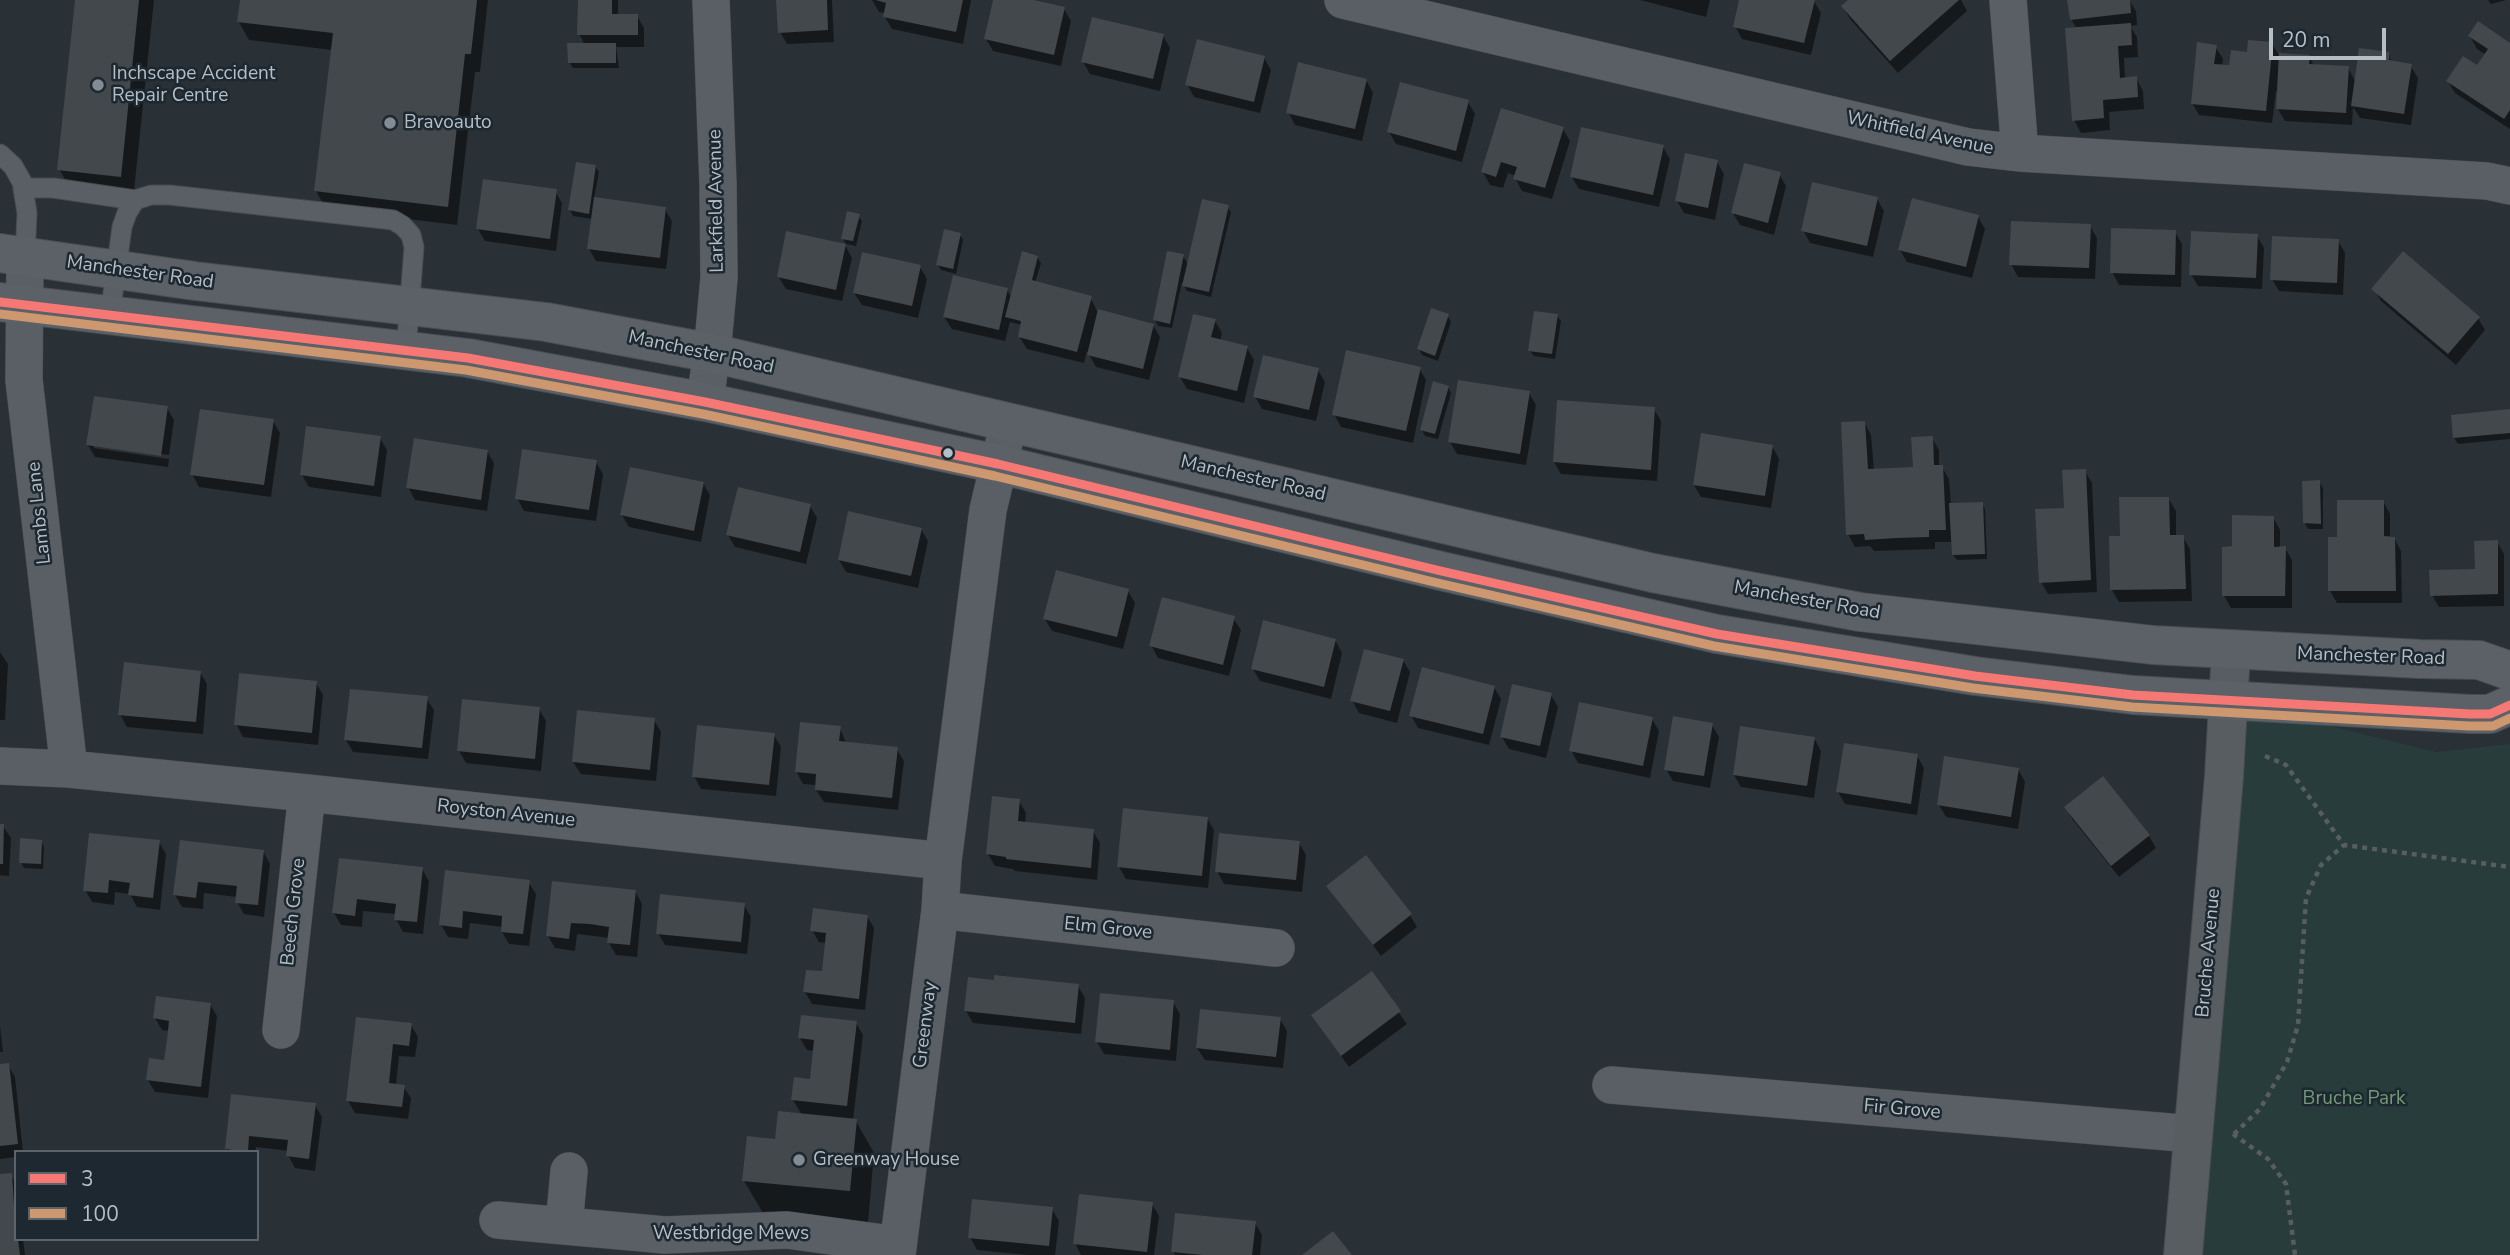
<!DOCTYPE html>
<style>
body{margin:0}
#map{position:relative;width:2510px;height:1255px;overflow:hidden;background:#293036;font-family:"Nunito Sans",sans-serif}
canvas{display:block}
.legend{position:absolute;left:14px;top:1150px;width:245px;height:91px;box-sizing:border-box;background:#1d2830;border:2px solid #59646c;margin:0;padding:9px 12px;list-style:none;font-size:21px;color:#b4bec7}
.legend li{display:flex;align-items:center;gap:14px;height:35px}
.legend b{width:35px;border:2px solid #59646c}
.scale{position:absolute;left:2269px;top:28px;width:117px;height:32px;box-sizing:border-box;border:4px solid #b4bec7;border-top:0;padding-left:9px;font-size:21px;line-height:24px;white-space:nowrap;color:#b4bec7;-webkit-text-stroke:5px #1d2830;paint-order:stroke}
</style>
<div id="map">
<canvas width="2510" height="1255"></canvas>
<ul class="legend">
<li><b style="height:9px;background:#f67875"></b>3</li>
<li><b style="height:9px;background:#cd976f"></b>100</li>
</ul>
<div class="scale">20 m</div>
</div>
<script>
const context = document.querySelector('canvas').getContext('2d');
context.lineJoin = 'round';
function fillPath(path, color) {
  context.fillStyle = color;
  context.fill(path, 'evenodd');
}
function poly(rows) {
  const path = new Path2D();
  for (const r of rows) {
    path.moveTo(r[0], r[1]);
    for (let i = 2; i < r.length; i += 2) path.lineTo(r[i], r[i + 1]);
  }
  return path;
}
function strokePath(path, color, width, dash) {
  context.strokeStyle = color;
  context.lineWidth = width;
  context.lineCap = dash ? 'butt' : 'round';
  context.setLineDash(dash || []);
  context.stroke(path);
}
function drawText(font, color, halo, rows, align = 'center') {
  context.font = font + ' "Nunito Sans",sans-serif';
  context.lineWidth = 5;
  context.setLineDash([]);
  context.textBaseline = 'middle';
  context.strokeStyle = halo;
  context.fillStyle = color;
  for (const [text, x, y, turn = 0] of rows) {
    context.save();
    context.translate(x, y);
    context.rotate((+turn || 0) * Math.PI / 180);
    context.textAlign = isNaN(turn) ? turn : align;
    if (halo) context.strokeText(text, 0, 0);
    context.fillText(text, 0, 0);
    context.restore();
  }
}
fillPath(poly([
 [2240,704,2436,752,2510,744,2510,1255,2183,1255]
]), '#273c3b');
fillPath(poly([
 [77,0,154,0,133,200,73,193,59,169],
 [241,0,488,0,480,72,475,72,457,225,326,209,316,191,332,50,249,40,239,22],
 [579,0,618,0,618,16,637,16,644,28,644,47,616,47,619,68,573,68,569,62,585,45,579,34],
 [778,0,832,0,834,42,787,44,780,32],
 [872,0,971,0,963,44,892,29,885,17,886,13,879,12],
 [995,0,1026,0,1064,9,1071,21,1061,66,993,51,986,39],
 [1640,0,1710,0,1706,17],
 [1741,0,1814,1,1821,13,1811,55,1742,39,1735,26],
 [1850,0,1961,0,1967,11,1898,73,1850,19,1843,7],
 [2069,0,2129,0,2136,11,2137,25,2130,26,2137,37,2138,57,2124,58,2125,79,2136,78,2143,91,2144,109,2109,112,2110,130,2081,133,2074,120,2077,29,2071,19],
 [2488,0,2506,0,2491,4],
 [1163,36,1170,48,1160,91,1090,74,1083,62],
 [2470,36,2510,45,2510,129,2455,93,2448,81,2477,68,2486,55,2477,49],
 [2272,44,2279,55,2309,56,2314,66,2348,68,2356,83,2387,53,2393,63,2410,65,2418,78,2411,125,2360,118,2353,107,2352,125,2285,121,2278,109,2279,91,2276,91,2272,123,2199,115,2192,103,2215,46,2223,59,2222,66,2230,67,2249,54],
 [1264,58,1271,70,1260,113,1194,97,1187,84],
 [1366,80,1373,93,1362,141,1295,125,1288,112],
 [1468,102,1475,114,1462,162,1396,144,1389,132],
 [1502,110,1563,129,1570,141,1552,199,1522,191,1515,178,1516,176,1508,173,1503,188,1490,185,1483,172],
 [1663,147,1670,159,1659,207,1579,189,1572,177],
 [1717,162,1724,174,1715,220,1684,213,1677,201],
 [595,166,599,172,594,199,665,209,672,221,666,269,596,261,589,249,593,219,573,216,570,210],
 [1779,174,1786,186,1774,235,1740,225,1733,213],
 [555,191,562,203,556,251,485,241,478,229],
 [1877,199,1884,211,1873,257,1810,243,1803,230],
 [1227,207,1231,212,1211,297,1187,291,1182,282,1172,328,1158,326,1155,320,1183,256,1189,266],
 [858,216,862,221,856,246,846,244,843,239],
 [1978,217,1985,229,1972,278,1907,262,1900,250],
 [2090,226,2097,238,2095,279,2018,277,2011,264],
 [2175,232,2182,244,2181,287,2119,285,2112,272],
 [960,235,963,240,956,274,941,270,938,265],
 [2257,236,2264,248,2262,289,2198,286,2191,274],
 [2338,241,2345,253,2343,295,2279,291,2272,279],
 [845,245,852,258,842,301,786,289,778,276],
 [1037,257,1041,263,1035,283,1090,297,1097,311,1153,325,1160,337,1149,380,1096,367,1087,351,1084,363,1027,349,1019,336,1022,325,1010,322,1005,341,952,329,944,317,1007,290,1012,298],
 [920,267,927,279,918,318,862,305,854,293],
 [2374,289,2478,318,2485,330,2456,365,2381,301],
 [1448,316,1451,322,1438,361,1422,355,1419,349],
 [1557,316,1561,321,1555,359,1534,356,1530,351],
 [1215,321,1222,333,1220,341,1247,348,1254,360,1244,403,1187,389,1180,377],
 [1419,368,1426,380,1413,443,1341,427,1334,414],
 [1318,370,1325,382,1316,421,1262,409,1255,396],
 [1448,387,1451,393,1438,439,1425,436,1422,430],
 [1529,393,1536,405,1526,465,1457,454,1450,442],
 [167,408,174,420,169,455,94,445,94,448,169,459,168,467,95,457,88,445],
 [1654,409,1661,421,1657,481,1561,474,1554,462],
 [2510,411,2510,439,2458,444,2454,438,2453,416],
 [273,421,280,433,271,497,199,487,192,474],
 [1864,422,1871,435,1874,470,1915,469,1932,438,1939,450,1939,467,1942,467,1949,479,1951,505,1982,504,1985,509,1987,559,1957,560,1953,555,1953,542,1935,542,1935,549,1904,550,1874,551,1870,546,1855,547,1848,534],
 [380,438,387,450,381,497,309,487,302,475],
 [1772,446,1779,459,1771,508,1701,497,1694,485],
 [487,451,494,463,487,511,415,500,408,487],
 [596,462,603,474,596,521,524,511,517,498],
 [2085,471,2092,483,2097,592,2048,594,2041,582],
 [2319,482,2323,488,2323,529,2308,529,2305,523],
 [703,483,710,495,701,542,629,527,622,515],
 [2168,498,2176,511,2176,537,2183,537,2190,549,2192,601,2119,602,2112,590,2121,537],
 [2383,501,2390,514,2390,538,2394,538,2401,551,2402,603,2337,603,2330,591,2330,539,2339,539],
 [810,506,817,518,806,564,735,547,728,535],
 [2273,517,2280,530,2280,548,2285,548,2292,560,2292,608,2231,608,2224,596,2234,548],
 [921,529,928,541,918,588,846,572,839,560],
 [2497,542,2504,554,2504,606,2439,607,2432,595,2477,571],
 [1128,591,1135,603,1123,649,1052,631,1045,619],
 [1233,618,1241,630,1229,676,1158,658,1151,645],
 [1335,640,1342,653,1331,699,1260,681,1253,669],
 [0,652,8,664,5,720,0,720],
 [1403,660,1410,672,1397,723,1359,713,1352,700],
 [200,672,207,684,203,734,127,727,120,714],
 [316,683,323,695,318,745,243,737,236,724],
 [1494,687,1501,699,1489,745,1418,728,1411,715],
 [1551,695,1558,707,1546,758,1509,749,1502,737],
 [426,698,434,710,428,759,353,752,346,740],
 [539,709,546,721,541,771,466,763,459,751],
 [1652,719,1659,731,1650,778,1578,763,1571,750],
 [654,720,661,732,656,781,581,774,573,762],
 [1712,725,1719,737,1710,788,1673,781,1666,769],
 [840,728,846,743,896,748,904,761,898,810,824,802,816,790,817,785,803,784,796,771],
 [774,735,781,747,776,796,701,789,694,776],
 [1814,738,1821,751,1814,798,1741,787,1734,775],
 [1917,756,1924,768,1917,815,1845,804,1838,792],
 [2018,769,2025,782,2018,829,1946,817,1939,805],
 [1019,801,1026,813,1025,824,1093,831,1100,843,1097,880,1015,871,1013,869,995,866,988,854],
 [2066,808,2149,836,2156,848,2119,877,2073,820],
 [1207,818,1214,830,1208,888,1126,879,1119,867],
 [0,826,3,826,11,838,9,876,0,875],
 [41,841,44,847,43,869,24,868,21,862],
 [159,842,166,854,160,910,137,907,130,894,115,892,114,905,92,902,85,890],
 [181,842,263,851,270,864,264,917,244,914,237,902,237,897,204,893,203,909,182,907,175,895],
 [1299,843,1306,855,1302,892,1224,884,1217,871],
 [340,860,422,869,429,881,423,934,403,932,396,919,396,914,363,911,362,927,341,925,334,913],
 [447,872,528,881,536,894,529,946,509,944,502,932,503,927,470,923,468,939,448,937,441,925],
 [553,883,635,891,642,904,637,957,616,955,609,943,610,938,577,934,575,951,555,948,548,936],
 [1329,887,1410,915,1417,927,1381,956],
 [744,905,751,917,747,954,665,945,658,933],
 [867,916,874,928,865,1010,812,1004,805,992,824,973,827,943,819,942,812,930],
 [1371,974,1407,1024,1349,1067,1321,1028],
 [1078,986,1085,998,1081,1034,973,1023,966,1011],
 [1173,1002,1180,1014,1176,1061,1104,1054,1097,1042],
 [210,1004,217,1016,208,1098,155,1092,148,1080,166,1062,170,1031,162,1030,155,1018],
 [358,1018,411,1025,418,1037,415,1057,399,1056,396,1085,403,1086,411,1098,408,1119,355,1113,348,1101],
 [1280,1019,1287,1031,1283,1068,1205,1060,1197,1048],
 [856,1023,863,1035,853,1120,856,1121,874,1153,868,1223,763,1213,744,1181,777,1141,802,1115,793,1100,812,1081,815,1051,807,1050,800,1038],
 [0,1026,3,1052,0,1052],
 [8,1065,15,1077,23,1152,16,1152,16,1157,0,1159,0,1066],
 [233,1096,315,1105,322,1117,315,1171,295,1168,288,1155,289,1151,256,1147,255,1152,228,1152,226,1149],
 [11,1175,16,1184,16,1239,23,1239,25,1255,0,1255,0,1176],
 [1152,1204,1159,1216,1154,1255,1081,1255,1075,1243],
 [1052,1209,1059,1221,1055,1255,1028,1255,977,1250,970,1237],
 [1255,1223,1262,1235,1260,1255,1175,1255,1173,1251]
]), '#0007');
fillPath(poly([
 [75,0,139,0,121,177,57,170],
 [240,0,477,0,471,54,465,54,448,207,314,191,333,33,237,22],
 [578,0,612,0,612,14,638,14,638,35,577,35],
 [776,0,827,0,828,30,778,33],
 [876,0,963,0,956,32,883,17,886,3],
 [993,0,1034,0,1065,7,1054,55,984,39],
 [1739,0,1815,0,1804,43,1733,27],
 [1848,0,1959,0,1890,61,1841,6],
 [2067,0,2130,0,2131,13,2070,20],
 [1092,17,1164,34,1153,79,1081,62],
 [2478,21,2510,43,2510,110,2504,119,2446,81,2463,56,2477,65,2488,49,2468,36],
 [2131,23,2132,45,2118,46,2120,78,2137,76,2138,97,2103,100,2104,118,2072,121,2065,28],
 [1197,39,1265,56,1254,102,1185,85],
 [2248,40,2273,42,2266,111,2191,104,2197,42,2217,45,2214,64,2229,65,2231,50,2247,52],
 [567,43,616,43,616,63,568,63],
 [2359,48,2389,52,2389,60,2412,64,2404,114,2351,106],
 [2279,53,2310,55,2309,64,2349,66,2346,113,2276,109],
 [1298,62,1367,79,1355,129,1286,113],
 [1400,82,1469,100,1456,151,1387,132],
 [1501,108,1564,127,1545,188,1513,179,1517,167,1501,162,1496,177,1481,172],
 [1581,127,1664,145,1653,195,1570,177],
 [1685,153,1718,160,1708,208,1675,201],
 [576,162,596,165,589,214,568,210],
 [1744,163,1781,172,1768,223,1731,213],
 [483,179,557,189,550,239,476,229],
 [1812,182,1878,197,1867,246,1801,231],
 [594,197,666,207,660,258,587,249],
 [1912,198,1979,215,1966,267,1898,250],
 [1202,199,1229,205,1209,292,1182,286],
 [847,211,860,214,853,241,841,239],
 [2011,221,2091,224,2089,268,2009,265],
 [2111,228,2176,230,2175,275,2110,273],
 [944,229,961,233,953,269,936,265],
 [786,231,846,244,836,290,777,277],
 [2191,231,2258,234,2256,278,2189,275],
 [2272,236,2339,239,2337,283,2270,280],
 [1022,251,1038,256,1032,280,1092,296,1077,352,1018,337,1021,321,1005,317],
 [1167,251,1184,254,1170,324,1153,320],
 [2403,251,2480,317,2448,354,2371,289],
 [862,252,921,265,912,306,853,293],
 [953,275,1008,288,999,330,943,317],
 [1431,308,1449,314,1435,356,1417,349],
 [1098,309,1154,324,1143,369,1087,355],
 [1534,311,1558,314,1552,354,1528,351],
 [1193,314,1216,319,1211,337,1248,346,1237,391,1178,377],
 [1346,350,1421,367,1406,431,1332,415],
 [1263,355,1319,368,1309,410,1253,397],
 [1458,380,1530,391,1520,454,1448,442],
 [1433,381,1449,386,1435,434,1420,430],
 [94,396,168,406,161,456,86,445],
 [1557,400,1655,407,1651,470,1553,462],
 [200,409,274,419,264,485,190,475],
 [2510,409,2510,433,2453,438,2451,415],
 [1865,421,1868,469,1913,467,1911,437,1933,436,1934,465,1943,465,1946,530,1929,530,1929,537,1896,538,1865,540,1864,534,1846,535,1841,422],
 [306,426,381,436,374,486,300,475],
 [1701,433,1773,445,1765,496,1693,485],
 [414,438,488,450,481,500,406,488],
 [522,449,597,460,589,510,515,499],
 [630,467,704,482,694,531,620,515],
 [2086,469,2091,580,2039,583,2035,509,2064,508,2062,470],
 [2320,480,2321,524,2303,523,2302,481],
 [738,487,811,504,800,552,726,535],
 [2119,497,2169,497,2170,535,2184,535,2186,589,2110,590,2109,536,2120,536],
 [2337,500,2384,500,2384,536,2395,537,2396,591,2328,591,2328,537,2337,537],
 [1983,502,1985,554,1952,555,1949,503],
 [848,511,922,528,911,576,838,560],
 [2232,515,2274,516,2274,547,2286,546,2285,596,2222,596,2222,547,2232,546],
 [2498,540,2498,594,2430,596,2429,570,2475,569,2474,541],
 [1056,570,1129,589,1117,637,1043,619],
 [1162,597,1235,616,1223,665,1149,646],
 [1263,620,1336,639,1324,687,1251,669],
 [1364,649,1404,659,1390,711,1350,701],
 [124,662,201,671,196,722,118,715],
 [1422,667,1495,686,1483,734,1409,716],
 [239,673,317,681,312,733,234,725],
 [1512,684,1552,693,1540,746,1500,737],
 [350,689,428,696,422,748,344,740],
 [462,699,540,707,535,759,457,751],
 [1579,702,1653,717,1643,766,1569,751],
 [577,710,655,718,650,770,572,762],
 [1673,716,1713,723,1704,776,1664,770],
 [800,722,841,726,839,741,898,747,892,798,815,790,816,774,795,772],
 [697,725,775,733,769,785,692,777],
 [1740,726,1815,737,1807,786,1733,775],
 [1844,743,1918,754,1911,804,1836,792],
 [1944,756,2019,768,2011,817,1937,805],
 [2103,776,2150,835,2111,866,2064,807],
 [992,796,1020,799,1018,821,1094,829,1091,868,1006,859,1006,857,986,854],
 [1123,808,1208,817,1202,876,1117,867],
 [0,824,4,824,3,864,0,864],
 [89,833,160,840,153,898,128,895,130,883,109,880,108,893,83,891],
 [1219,833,1300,841,1296,880,1215,872],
 [20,838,42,840,41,864,19,863],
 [180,840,264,850,258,905,235,903,237,886,198,882,196,898,173,895],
 [1366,855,1412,914,1373,945,1326,886],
 [339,858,423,867,417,922,394,920,396,904,357,899,355,916,332,913],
 [445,870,530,880,523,934,501,932,502,916,463,911,462,928,439,925],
 [552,881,636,890,630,945,607,943,609,927,590,924,571,923,569,939,546,936],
 [660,894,745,903,741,942,656,934],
 [813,908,868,915,859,999,803,992,806,970,822,971,826,933,810,931],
 [1372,971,1401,1011,1341,1056,1311,1015],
 [994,975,1079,984,1075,1023,964,1011,968,977,994,980],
 [1100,993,1174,1000,1170,1050,1095,1042],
 [156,996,211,1003,201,1087,146,1080,149,1058,164,1060,167,1040,169,1021,153,1018],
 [1200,1009,1281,1017,1276,1057,1196,1048],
 [801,1015,857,1021,847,1106,791,1100,794,1077,810,1079,814,1040,798,1038],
 [356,1017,412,1023,409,1046,393,1044,389,1083,405,1085,402,1107,346,1101],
 [9,1063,18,1144,0,1146,0,1064],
 [231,1094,316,1103,309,1159,286,1156,288,1140,249,1136,248,1152,225,1149],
 [778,1111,857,1119,850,1191,742,1181,747,1136,775,1139],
 [12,1173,16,1239,18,1239,20,1255,0,1255,0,1174],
 [1079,1194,1153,1202,1147,1252,1073,1244],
 [972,1199,1053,1207,1049,1246,968,1238],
 [1175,1213,1256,1221,1252,1255,1203,1255,1171,1252],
 [1333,1231,1352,1255,1302,1255]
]), '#42484c');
const lane = poly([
 [0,154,13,166,22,182,27,213,25,257],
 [24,188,53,188,135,200],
 [110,315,122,227,127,213,135,200,151,195,170,195,393,220,403,226,411,235,414,247,406,351]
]);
const street = poly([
 [1343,0,1968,147,2020,153,2487,181,2510,186],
 [2008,0,2020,153],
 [25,257,24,380,69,769],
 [705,402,713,343,719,278,718,184,711,0],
 [0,766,69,769,307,793,943,861],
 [940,910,1276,948],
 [281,1030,307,793],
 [1611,1085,2193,1134],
 [498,1220,665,1235,787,1230,898,1245],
 [564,1226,569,1171],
 [897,1255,940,910,943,861,988,510,1009,422]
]);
const secondary = poly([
 [2183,1255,2224,777,2231,651]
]);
const primary = poly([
 [0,253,195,281,546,322,712,353,1653,573,1860,612,2153,645,2420,659,2479,660,2510,671],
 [0,302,468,358,705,402,998,464,1441,571,1717,634,1975,676,2133,695,2470,714,2490,714,2510,705]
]);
strokePath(lane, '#474c51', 21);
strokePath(street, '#474c51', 38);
strokePath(secondary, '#474c51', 40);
strokePath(primary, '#474d53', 40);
strokePath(poly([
 [2265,756,2286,765,2344,845,2510,867],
 [2233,1134,2268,1159,2286,1184,2295,1255],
 [2234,1134,2260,1109,2287,1062,2298,1025,2306,898,2321,865,2344,845]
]), '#575d61', 4.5, [5, 5]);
strokePath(lane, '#595f64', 19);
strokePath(street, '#595f64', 37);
strokePath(secondary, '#585d62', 38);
strokePath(primary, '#5b6166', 38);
strokePath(poly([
 [0,302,468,358,705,402,998,464,1441,571,1717,634,1975,676,2133,695,2470,714,2490,714,2510,705]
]), '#f67875', 9);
strokePath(poly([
 [0,314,466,370,703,414,995,476,1438,583,1714,646,1973,688,2132,707,2469,726,2493,726,2510,718]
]), '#cd976f', 9);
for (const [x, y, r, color] of [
 [98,85,7,"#838c94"],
 [390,123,7,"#838c94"],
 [948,453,6,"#b4bec7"],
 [799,1160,7,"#838c94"]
]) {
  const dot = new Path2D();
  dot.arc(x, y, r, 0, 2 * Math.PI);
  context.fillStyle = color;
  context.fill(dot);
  strokePath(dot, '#1d2830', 2.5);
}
drawText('19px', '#b4bec7', '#1d2830', [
 ["Inchscape Accident",112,74],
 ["Repair Centre",112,96],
 ["Bravoauto",404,123],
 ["Greenway House",813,1160]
], 'left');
drawText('19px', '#b4bec7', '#1d2830', [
 ["Whitfield Avenue",1920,134,12],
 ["Larkfield Avenue",717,201,-91],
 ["Manchester Road",140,273,8],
 ["Manchester Road",701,353,12],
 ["Manchester Road",1253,479,13],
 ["Lambs Lane",40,513,-96],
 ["Manchester Road",1807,601,10],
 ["Manchester Road",2371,657,2],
 ["Royston Avenue",506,814,6],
 ["Beech Grove",294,912,-84],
 ["Elm Grove",1108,929,6],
 ["Bruche Avenue",2209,953,-85],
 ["Greenway",926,1025,-83],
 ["Fir Grove",1902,1110,5],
 ["Westbridge Mews",731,1234]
]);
drawText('19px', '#739b77', '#1d2830', [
 ["Bruche Park",2354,1099]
]);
</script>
